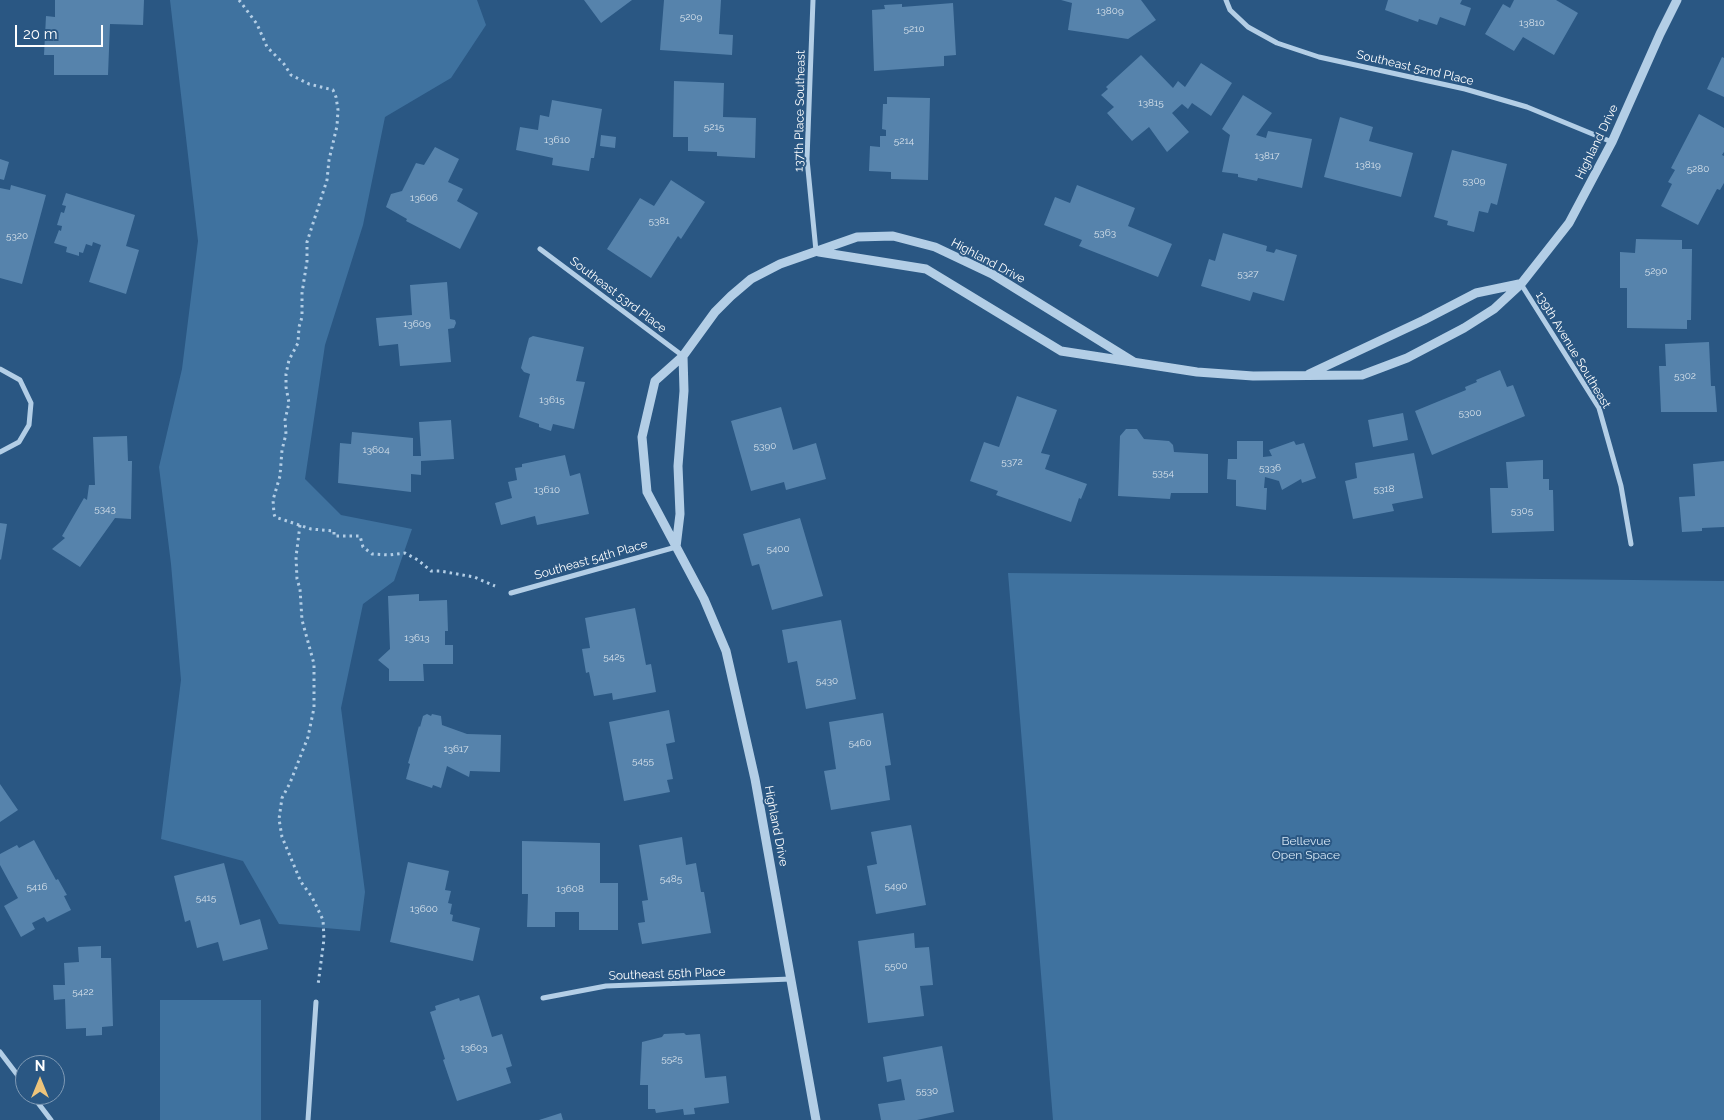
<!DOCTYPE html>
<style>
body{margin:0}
#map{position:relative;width:1724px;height:1120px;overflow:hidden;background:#2a5783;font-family:Raleway,sans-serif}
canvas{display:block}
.north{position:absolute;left:15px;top:1055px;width:50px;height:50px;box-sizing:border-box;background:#2a5783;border:1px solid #7f9ab5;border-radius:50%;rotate:0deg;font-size:14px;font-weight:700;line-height:20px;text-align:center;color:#fff}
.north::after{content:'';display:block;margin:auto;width:18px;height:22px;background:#edc47b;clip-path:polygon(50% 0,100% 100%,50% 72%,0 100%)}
.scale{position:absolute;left:15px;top:25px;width:88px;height:22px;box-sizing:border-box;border:2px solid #fff;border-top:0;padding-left:6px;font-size:15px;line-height:18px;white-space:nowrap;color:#fff;-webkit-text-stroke:4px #2a5783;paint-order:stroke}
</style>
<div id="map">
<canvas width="1724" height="1120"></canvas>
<div class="north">N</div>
<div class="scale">20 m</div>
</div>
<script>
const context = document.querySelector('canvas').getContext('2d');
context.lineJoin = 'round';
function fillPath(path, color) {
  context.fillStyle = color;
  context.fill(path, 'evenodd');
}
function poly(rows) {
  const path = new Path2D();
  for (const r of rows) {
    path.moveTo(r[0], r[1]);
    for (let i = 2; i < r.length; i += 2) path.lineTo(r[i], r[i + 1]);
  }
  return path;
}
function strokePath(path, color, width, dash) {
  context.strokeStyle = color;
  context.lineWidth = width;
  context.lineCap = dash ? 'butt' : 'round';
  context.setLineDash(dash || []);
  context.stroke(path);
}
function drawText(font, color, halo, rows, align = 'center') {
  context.font = font + ' Raleway,sans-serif';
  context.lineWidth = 4;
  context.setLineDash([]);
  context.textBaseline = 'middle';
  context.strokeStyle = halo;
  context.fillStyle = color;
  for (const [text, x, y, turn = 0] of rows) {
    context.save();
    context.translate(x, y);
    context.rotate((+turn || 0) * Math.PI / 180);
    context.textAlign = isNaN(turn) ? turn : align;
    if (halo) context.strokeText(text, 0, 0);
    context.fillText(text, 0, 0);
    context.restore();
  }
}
fillPath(poly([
 [170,0,477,0,486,25,451,78,385,117,363,225,325,345,305,479,341,515,412,529,394,581,363,604,341,708,365,892,360,931,279,924,243,861,161,839,181,680,171,564,159,467,182,369,198,241],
 [1008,573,1724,581,1724,1120,1053,1120],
 [160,1000,261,1000,261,1120,160,1120]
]), '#3f729f');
fillPath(poly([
 [55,0,144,0,143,25,110,24,108,75,54,75,54,55,44,55,46,16,55,17],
 [584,0,632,0,601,23],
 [664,0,721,0,719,34,733,35,732,55,660,50],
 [1061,0,1141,0,1156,20,1128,39,1068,30,1072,3],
 [1388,0,1462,0,1460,4,1471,8,1465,26,1440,17,1437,25,1419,19,1418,22,1385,10],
 [1514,0,1556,0,1578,13,1554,55,1523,37,1514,51,1485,34,1503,4,1510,8],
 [953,3,956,55,944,56,944,66,874,71,872,10,885,9,884,5,902,4,902,7],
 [1141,55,1173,88,1178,81,1185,87,1201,63,1232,83,1211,116,1192,103,1188,109,1182,104,1172,113,1189,132,1167,152,1149,127,1132,141,1107,113,1114,107,1101,95,1108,89,1106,87],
 [1722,57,1724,58,1724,97,1707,89],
 [674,81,724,83,723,117,756,118,755,158,717,156,717,152,688,151,688,137,673,137],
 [1243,95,1272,113,1256,135,1266,138,1268,131,1312,139,1302,188,1258,178,1257,181,1238,177,1238,174,1222,172,1230,135,1222,129],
 [887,97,930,98,928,180,891,179,891,172,869,171,870,146,880,147,880,136,886,136,886,130,882,129,883,104,887,104],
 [552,100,602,109,594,158,591,158,589,171,552,165,553,158,516,150,520,127,538,130,540,115,549,117],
 [1699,114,1724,128,1724,152,1722,155,1724,156,1724,183,1720,190,1717,189,1698,225,1661,206,1672,184,1668,182,1675,170,1671,168],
 [1340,117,1373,127,1369,141,1413,153,1401,197,1324,177],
 [601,135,616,137,615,148,600,146],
 [435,147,459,159,448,182,463,189,457,201,478,213,460,249,406,221,407,219,386,207,391,194,402,191,416,163,424,165],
 [1452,150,1507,164,1497,205,1491,203,1488,213,1479,211,1474,232,1447,225,1448,221,1434,217],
 [0,159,9,162,4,180,0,179],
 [671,180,705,202,681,239,678,236,651,278,607,249,640,198,654,206],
 [11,185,46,195,22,284,0,278,0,188,10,190],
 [1077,185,1135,208,1128,226,1172,244,1158,277,1079,246,1082,240,1044,225,1055,197,1070,203],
 [66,193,135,215,126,246,139,250,126,294,89,282,101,245,93,242,92,246,86,244,83,253,79,252,79,256,66,252,67,247,54,243,59,230,61,231,62,226,57,225,61,212,64,213,66,206,62,205],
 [1223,233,1267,246,1266,251,1274,253,1276,249,1297,255,1284,301,1253,292,1250,301,1201,286,1209,259,1215,261],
 [1636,239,1682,240,1682,249,1692,249,1691,320,1687,320,1687,329,1627,328,1627,288,1620,288,1620,252,1635,253],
 [447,282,450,319,455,320,456,323,454,328,448,329,451,362,400,366,398,344,379,346,376,318,412,315,410,285],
 [533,336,584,347,576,381,585,382,574,429,553,424,551,431,539,427,539,424,519,417,530,374,524,372,521,368,529,338],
 [1709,342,1711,386,1715,386,1717,412,1661,412,1659,366,1666,366,1665,344],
 [1500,370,1507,387,1513,385,1525,416,1432,455,1415,411,1466,390,1465,387,1477,382,1476,380],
 [1017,396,1057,410,1041,453,1050,455,1045,469,1087,484,1081,499,1079,498,1071,522,996,495,998,491,970,481,984,442,999,447],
 [781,407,793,450,816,443,826,479,786,490,784,482,751,491,731,421],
 [1403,413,1408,440,1373,447,1368,420],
 [451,420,454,459,421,461,421,475,411,474,411,492,338,483,340,443,351,444,352,432,413,438,413,456,421,456,419,422],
 [1126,429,1137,429,1144,439,1169,441,1173,445,1174,452,1208,454,1208,493,1171,493,1170,499,1118,496,1120,436],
 [127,436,128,461,132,461,131,519,115,518,80,567,52,549,65,538,62,536,84,498,87,500,89,485,95,485,93,437],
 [1237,441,1263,441,1263,457,1272,456,1269,450,1294,441,1296,445,1304,443,1316,478,1302,483,1301,479,1282,490,1279,481,1265,477,1264,488,1267,488,1266,510,1236,506,1236,480,1227,479,1228,459,1237,459],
 [1414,453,1423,498,1392,504,1394,511,1353,519,1345,481,1357,478,1355,463],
 [565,455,570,476,580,473,589,514,537,525,535,516,501,525,495,503,512,498,508,482,517,480,515,468,522,467,522,464],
 [1543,460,1543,479,1549,479,1549,490,1553,490,1554,531,1492,533,1490,488,1508,488,1506,462],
 [1724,461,1724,527,1702,528,1702,531,1682,532,1679,497,1695,496,1693,464],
 [800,518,823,596,772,610,759,564,752,566,743,534],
 [0,523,7,524,1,560,0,559],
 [419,594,419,601,447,600,448,631,445,631,445,645,453,645,453,664,423,664,424,681,389,681,389,669,378,660,390,649,388,596],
 [635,608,646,665,651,664,656,692,613,700,612,693,594,696,589,672,586,673,582,649,590,648,585,618],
 [841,620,856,699,806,709,797,661,788,663,782,630],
 [669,710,675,742,666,744,673,779,667,780,670,792,624,801,609,722],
 [883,713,891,765,885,766,890,800,831,810,824,771,836,769,829,722],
 [427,714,431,716,432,714,441,716,442,725,467,734,501,735,500,772,470,771,469,777,447,766,441,788,433,785,432,788,406,779,410,764,408,763,419,726,420,727,423,716],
 [0,784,18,810,0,822],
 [911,825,926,905,876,914,867,866,877,864,871,832],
 [682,837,686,865,696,863,701,892,704,892,711,933,642,944,638,923,645,922,642,901,648,900,639,845],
 [34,840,56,880,58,879,67,895,64,896,71,910,47,922,44,917,32,923,35,929,21,937,4,906,18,898,0,865,0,854,17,845,19,848],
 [522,841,600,843,600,883,618,883,618,930,579,930,579,912,555,912,555,927,527,927,528,894,522,894],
 [408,862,449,871,445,890,451,891,448,903,452,904,450,914,453,915,452,921,480,928,473,961,390,942],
 [224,863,240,925,260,919,268,949,223,961,218,942,197,948,190,920,185,922,174,876],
 [914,933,915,948,929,947,933,985,920,986,924,1016,868,1023,858,941],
 [101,946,101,958,111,958,113,1026,102,1027,102,1035,86,1036,86,1028,66,1029,65,999,54,1000,53,985,65,985,64,963,79,962,78,947],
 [479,995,492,1037,502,1034,512,1066,506,1068,511,1083,457,1101,443,1060,445,1059,430,1012,436,1010,435,1006,459,998,460,1001],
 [684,1033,686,1035,700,1034,705,1078,726,1076,729,1103,694,1108,695,1114,684,1115,683,1109,656,1113,655,1109,648,1109,648,1085,640,1085,642,1042,662,1037,664,1034],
 [942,1046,954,1112,917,1120,881,1120,878,1104,905,1100,901,1079,887,1082,883,1057],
 [561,1113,563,1120,539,1120]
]), '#5683ac');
strokePath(poly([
 [239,0,257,24,267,47,284,64,291,75,309,84,333,90,336,97,338,110,337,126,329,160,327,180,307,242,307,261,302,293,302,317,299,327,298,343,289,360,286,374,286,387,289,403,285,420,286,434,282,450,280,476,273,500,274,514,275,517,311,529,334,531,334,536,360,536,363,547,372,554,389,555,405,553,418,560,431,571,440,571,474,577,495,586],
 [300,525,296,557,297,579,300,589,302,620,314,664,314,708,308,737,290,783,282,798,279,819,282,837,290,856,301,882,312,897,323,920,324,939,318,985]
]), '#b3cee6', 3, [2.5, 4]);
strokePath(poly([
 [813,0,807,159,816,251],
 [1226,0,1230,10,1248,27,1277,43,1319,57,1465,89,1527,107,1612,142],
 [540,249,683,356],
 [1521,284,1599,408,1621,486,1631,544],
 [0,369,20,380,31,403,29,425,19,442,0,452],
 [511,593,676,547],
 [543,998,606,986,791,979],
 [0,1052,25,1085],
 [32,1095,51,1120],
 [308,1120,316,1002]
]), '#b3cee6', 5);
strokePath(poly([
 [819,252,926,269,1061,351,1197,372,1253,376,1362,375,1407,358,1464,328,1494,309,1521,284,1569,223,1612,142,1660,34,1677,0],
 [1309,374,1424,320,1476,293,1519,284],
 [676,547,680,514,678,466,684,391,683,356],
 [816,1120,755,779,726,651,704,599,647,492,642,437,655,381,683,356,715,312,731,296,751,279,780,264,857,237,893,236,935,247,992,274,1134,362]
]), '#b3cee6', 9);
drawText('10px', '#d5e0ea', null, [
 ["13809",1110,11],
 ["5209",691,17],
 ["13810",1532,23],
 ["5210",914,29],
 ["13815",1151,103],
 ["5215",714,127],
 ["13610",557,140],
 ["5214",904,141],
 ["13817",1267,156],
 ["13819",1368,165],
 ["5280",1698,169],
 ["5309",1474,181],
 ["13606",424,198],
 ["5381",659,221],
 ["5363",1105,233],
 ["5320",17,236],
 ["5290",1656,271],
 ["5327",1248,274],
 ["13609",417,324],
 ["5302",1685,376],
 ["13615",552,400],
 ["5300",1470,413],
 ["5390",765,446],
 ["13604",376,450],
 ["5372",1012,462],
 ["5336",1270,468],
 ["5354",1163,473],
 ["5318",1384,489],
 ["13610",547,490],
 ["5343",105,509],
 ["5305",1522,511],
 ["5400",778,549],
 ["13613",417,638],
 ["5425",614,657],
 ["5430",827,681],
 ["5460",860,743],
 ["13617",456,749],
 ["5455",643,761],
 ["5485",671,879],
 ["5490",896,886],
 ["5416",37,887],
 ["13608",570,889],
 ["5415",206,898],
 ["13600",424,909],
 ["5500",896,966],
 ["5422",83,992],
 ["13603",474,1048],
 ["5525",672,1059],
 ["5530",927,1091]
]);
drawText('12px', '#fff', '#2a5783', [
 ["Southeast 52nd Place",1415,68,13],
 ["137th Place Southeast",800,111,-89],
 ["Highland Drive",1597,142,-64],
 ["Highland Drive",988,261,28],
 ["Southeast 53rd Place",618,295,37],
 ["139th Avenue Southeast",1573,350,59],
 ["Southeast 54th Place",591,560,-16],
 ["Highland Drive",776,826,79],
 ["Southeast 55th Place",667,974,-2]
]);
drawText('12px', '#d6e7f5', '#2a5783', [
 ["Bellevue",1306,841],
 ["Open Space",1306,855]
]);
</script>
